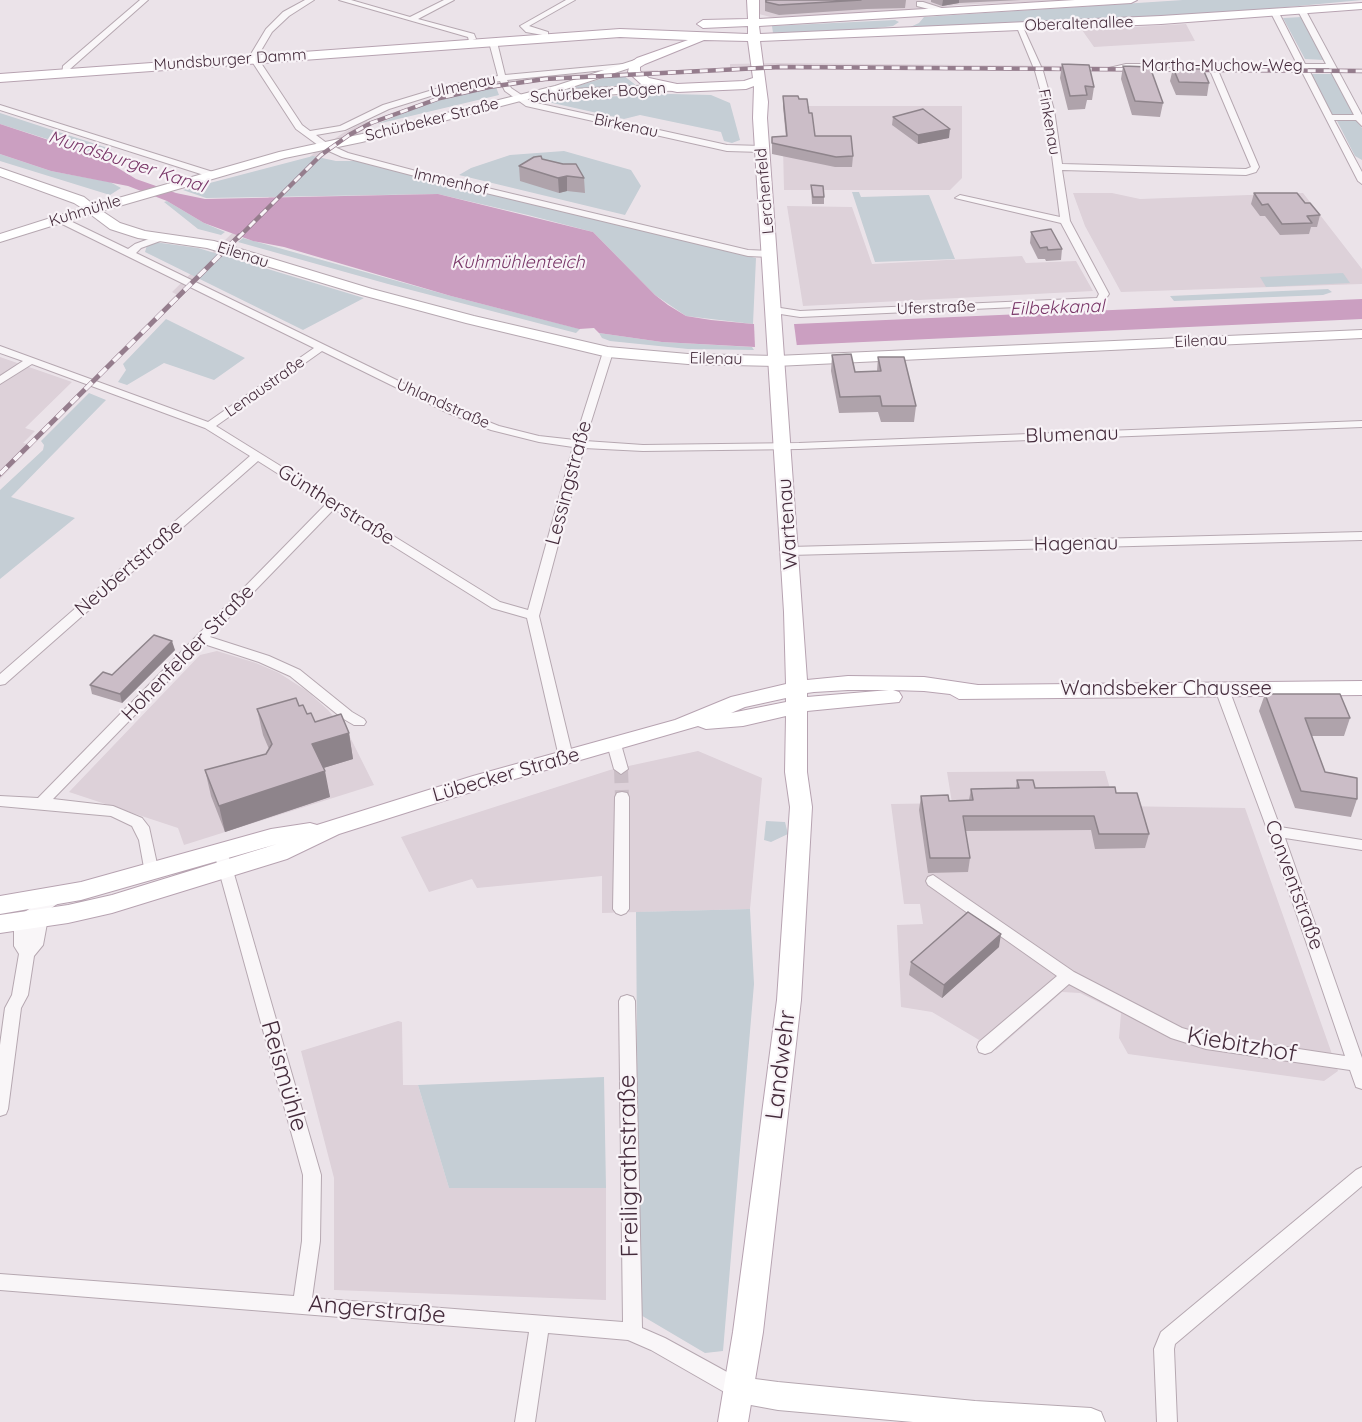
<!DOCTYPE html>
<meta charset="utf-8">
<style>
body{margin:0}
canvas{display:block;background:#ebe3e9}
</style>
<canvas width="1362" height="1422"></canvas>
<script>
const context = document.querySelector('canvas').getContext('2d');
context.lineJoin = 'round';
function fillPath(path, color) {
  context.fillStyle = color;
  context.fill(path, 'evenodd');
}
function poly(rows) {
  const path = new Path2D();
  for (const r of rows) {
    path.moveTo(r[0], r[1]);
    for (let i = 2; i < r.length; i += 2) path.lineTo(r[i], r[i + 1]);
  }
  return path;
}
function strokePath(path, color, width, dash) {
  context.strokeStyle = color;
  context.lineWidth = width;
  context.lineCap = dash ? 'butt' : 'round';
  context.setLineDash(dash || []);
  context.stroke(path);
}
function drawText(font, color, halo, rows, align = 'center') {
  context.font = font + ' Quicksand,sans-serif';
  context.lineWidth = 4.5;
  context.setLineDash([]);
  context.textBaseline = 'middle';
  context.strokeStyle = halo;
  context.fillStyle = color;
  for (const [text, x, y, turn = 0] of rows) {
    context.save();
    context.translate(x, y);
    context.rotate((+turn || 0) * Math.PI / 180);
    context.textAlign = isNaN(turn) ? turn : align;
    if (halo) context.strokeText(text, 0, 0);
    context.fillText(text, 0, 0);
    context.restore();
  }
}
fillPath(poly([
 [758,0,1080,0,957,5,911,11,778,19,759,14],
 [1186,24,1195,41,1094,47,1082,30],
 [780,63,1362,69,1362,72,827,68,730,71,730,64],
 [658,70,660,74,555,79,490,88,487,84,555,75],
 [783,106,962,106,962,178,950,190,784,190,783,147,786,142],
 [366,121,373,124,325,155,181,297,172,292,314,153,343,133],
 [1073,193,1112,193,1140,199,1303,193,1362,269,1362,284,1121,292,1085,226],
 [787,206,852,207,872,264,1022,256,1026,263,1076,261,1093,291,803,306],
 [0,357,72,382,25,428,35,431,23,443,33,445,0,479],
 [217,651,256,663,279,673,307,691,328,710,349,735,374,785,184,845,178,828,69,792,200,655],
 [698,751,762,778,750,909,602,913,602,876,477,888,472,879,429,892,401,837,610,770],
 [1105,771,1115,806,1245,808,1338,1071,1324,1081,1128,1054,1119,1038,1121,1013,1080,993,1062,992,996,1050,932,1012,901,1007,897,925,923,924,920,904,904,904,891,804,952,803,947,772],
 [398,1021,402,1022,403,1085,418,1085,449,1188,606,1188,606,1300,334,1290,334,1178,301,1051]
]), '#ddd1d9');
fillPath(poly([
 [1183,0,1362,0,1213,14,908,28,919,23,924,17],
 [1302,17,1324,60,1305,59,1283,18],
 [895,20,899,22,893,26,869,29,773,33,772,26],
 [619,72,637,86,557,92,604,78],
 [1309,74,1332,74,1355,115,1332,116],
 [496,87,499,95,377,124,430,102],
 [671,94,711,95,730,103,740,140,732,143,724,141,721,132,640,115,624,119,548,102,595,97],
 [0,113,111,149,116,161,0,124],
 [1336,119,1355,119,1362,128,1362,160,1355,156],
 [564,151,631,170,641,186,625,215,459,175,471,168,510,155],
 [0,154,51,171,110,182,121,188,110,195,0,161],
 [313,156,336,161,357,161,756,258,753,324,686,316,655,295,593,232,528,215,438,194,206,198,183,190],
 [852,192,859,192,861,197,929,195,955,259,875,262],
 [167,201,204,223,225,232,221,235,198,229,164,202],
 [243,238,451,296,580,329,576,333,388,284,238,242],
 [154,242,198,248,364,298,303,330,145,252,147,245],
 [1343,273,1350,283,1266,287,1260,277],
 [1328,289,1332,292,1323,295,1174,301,1170,296],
 [166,319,245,358,214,380,164,363,127,385,118,382,126,370,123,364],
 [599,333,662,342,752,347,754,350,688,349,610,341,602,338],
 [89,393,106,400,11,497,75,518,0,579,0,490,43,450,44,445,41,441],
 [766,821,785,822,788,834,771,842,764,840],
 [750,909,754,984,723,1351,705,1353,639,1314,636,912],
 [604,1077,606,1188,449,1188,418,1085]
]), '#c5ced5');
fillPath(poly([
 [0,124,100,157,136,179,176,193,205,199,438,194,593,232,655,295,668,305,686,316,711,320,753,324,795,324,1362,299,1362,319,755,347,662,342,599,333,594,328,579,329,451,296,284,247,253,241,204,223,167,201,128,186,51,171,0,154]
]), '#cb9fc1');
fillPath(poly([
 [754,324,794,324,797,347,755,347]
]), '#ebe3e9');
strokePath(poly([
 [621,769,622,797]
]), '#cabec6', 14, [14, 7]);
const street = poly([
 [140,0,148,0,70,69,68,75,62,75,63,66,140,0],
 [305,0,314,0,289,16,272,32,259,54,261,63,302,125,310,131,340,126,383,105,449,85,498,76,489,42,493,40,497,42,505,75,624,64,628,66,624,68,507,80,511,88,532,102,727,145,762,146,766,149,762,152,727,151,526,106,505,91,500,81,453,89,389,109,345,130,316,135,328,144,348,153,416,171,748,250,770,251,775,254,770,257,748,256,411,175,342,157,322,148,296,129,253,63,251,54,266,29,283,12,305,0],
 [339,0,351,0,410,17,444,0,454,0,418,19,474,34,476,39,469,41,468,37,339,0],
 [566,0,575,0,529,26,548,32,548,36,526,32,520,26,566,0],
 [917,2,923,2,951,11,944,13,917,6,917,2],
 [1302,9,1306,11,1362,115,1362,126,1356,120,1334,120,1362,172,1362,184,1358,181,1300,68,1217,68,1259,167,1256,172,1246,175,1062,170,1070,221,1109,294,1103,303,800,317,774,313,769,310,774,307,800,311,1097,298,1099,294,1061,223,955,198,960,195,1060,217,1046,110,1035,71,1016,25,1023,27,1043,71,1054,110,1062,164,1246,169,1251,167,1209,68,1126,68,1113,70,1109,68,1126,64,1297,64,1271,13,1275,11,1279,13,1305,64,1326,64,1298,11,1302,9],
 [1308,68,1329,68,1354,115,1332,115,1308,68],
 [0,105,213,172,214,174,207,176,0,110,0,105],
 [56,217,62,217,128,249,135,244,157,236,163,236,163,240,141,248,136,253,456,409,499,426,539,436,575,440,603,352,608,349,613,352,585,441,643,445,799,443,1362,421,1362,427,799,449,643,451,584,448,539,616,573,757,566,762,559,757,527,618,492,608,334,509,210,637,269,656,300,670,352,712,364,719,366,722,364,725,354,725,342,718,290,676,259,662,204,644,53,799,113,806,142,818,149,827,159,873,157,877,152,879,147,877,145,873,139,840,132,826,111,816,0,806,0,796,38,798,326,504,258,461,5,684,0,685,0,674,250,456,205,428,32,364,0,384,0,376,23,361,0,353,0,346,208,422,314,348,56,221,56,217],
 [322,351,448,413,491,430,539,442,573,447,528,610,500,602,216,426,322,351],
 [1362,532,1362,540,790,555,784,551,790,547,1362,532],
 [1222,685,1229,689,1280,827,1362,840,1362,850,1285,838,1362,1058,1362,1089,1356,1087,1350,1070,1206,1049,1171,1038,1069,984,991,1052,985,1054,979,1052,977,1047,979,1042,1057,976,928,885,926,881,928,877,933,875,1074,972,1182,1028,1206,1035,1345,1056,1273,845,1215,689,1222,685],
 [614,739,621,744,628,769,621,774,614,769,607,744,614,739],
 [622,792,627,793,629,797,629,909,626,913,621,915,616,913,613,909,615,797,617,793,622,792],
 [223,855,228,856,230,860,321,1175,320,1241,312,1298,623,1322,619,1001,621,997,627,995,633,997,635,1001,642,1328,665,1338,747,1383,750,1390,747,1397,740,1399,733,1397,651,1350,628,1340,548,1333,535,1422,515,1422,529,1332,0,1290,0,1274,294,1296,302,1241,303,1175,216,860,218,856,223,855],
 [58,890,63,892,66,896,63,900,44,913,48,918,43,945,34,956,28,995,21,1008,8,1109,6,1114,0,1116,0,1045,5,1008,12,995,19,954,14,946,14,921,17,917,58,890],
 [1362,1167,1362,1186,1175,1344,1174,1349,1177,1422,1157,1422,1154,1349,1161,1332,1356,1170,1362,1167]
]);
const secondary = poly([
 [641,58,647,61,645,63,563,90,362,142,285,158,102,211,120,223,145,231,214,241,372,289,474,316,608,347,688,354,776,356,1362,330,1362,338,776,366,688,364,608,357,466,323,362,295,207,248,138,238,110,229,90,214,0,242,0,234,82,208,74,203,0,176,0,168,84,197,94,205,279,152,362,134,555,86,641,58],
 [677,84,681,86,681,90,572,97,566,93,572,89,677,84],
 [740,1377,778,1382,975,1401,1091,1408,1101,1412,1105,1422,913,1422,778,1410,740,1403,730,1399,726,1390,730,1381,740,1377]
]);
const primary = poly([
 [747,0,759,0,759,19,1075,0,1137,0,1131,3,759,26,760,34,1161,16,1362,3,1362,9,1161,24,760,41,768,102,767,118,807,680,848,676,924,677,978,685,1362,681,1362,695,959,699,950,694,924,691,893,690,899,692,902,697,899,702,807,711,807,772,812,807,801,1000,763,1332,748,1422,718,1422,733,1332,777,1000,790,807,785,772,786,716,743,726,706,729,698,726,487,787,339,834,287,859,112,913,68,923,0,933,0,915,68,905,112,895,277,844,81,900,0,914,0,896,81,882,271,829,310,823,317,825,473,776,675,720,731,697,786,684,784,612,753,118,754,86,746,89,677,92,641,84,628,72,630,63,637,58,688,40,620,37,0,82,0,74,620,29,748,34,748,26,703,28,697,24,703,20,748,19,747,0],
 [704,40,748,41,753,78,744,81,677,84,649,78,640,71,640,67,645,64,704,40],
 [848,690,889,690,807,697,807,693,814,692,848,690],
 [786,698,786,702,731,713,745,707,786,698]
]);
strokePath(street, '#b6a8b1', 2);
strokePath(secondary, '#b6a8b1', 2);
strokePath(primary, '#b7a3b1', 2);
fillPath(street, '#f9f6f8');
fillPath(secondary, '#fff');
fillPath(primary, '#fff');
const railFar1 = poly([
 [238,238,321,155,349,135,371,123,440,98,489,87,545,79,780,67,1362,71]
]);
const rail = poly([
 [0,474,239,236]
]);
strokePath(railFar1, '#957d8d', 4.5);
strokePath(rail, '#957d8d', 5);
strokePath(railFar1, '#f8f3f7', 3, [8]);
strokePath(rail, '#f8f3f7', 4, [10]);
fillPath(poly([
 [765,0,906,0,905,8,867,9,779,15,765,11],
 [931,0,1021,0,959,3,942,6,931,2],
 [1062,64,1094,87,1092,100,1087,100,1085,109,1068,110,1060,78],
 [1123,66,1163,103,1160,117,1132,115,1121,79],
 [1173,68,1209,83,1207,96,1176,95,1170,81],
 [783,96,799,99,815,136,853,156,852,167,835,167,772,154,772,137,786,136,783,106],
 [893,117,949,138,918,144,892,125],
 [542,159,584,178,585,193,567,191,559,193,520,181,519,166],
 [811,185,824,197,824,204,812,204],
 [1254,193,1305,203,1320,215,1317,227,1311,227,1309,234,1280,235,1265,216,1260,216,1251,204],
 [1031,232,1062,249,1061,260,1046,261,1045,259,1038,259,1030,243],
 [832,355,855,372,877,371,878,357,916,406,914,422,881,422,878,412,839,413,831,371],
 [175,650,122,703,92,694,90,685],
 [1265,694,1350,718,1344,736,1311,736,1325,772,1357,799,1351,817,1295,808,1259,711],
 [299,706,315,722,349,733,353,759,323,768,330,797,225,832,211,796,205,770,266,754,269,749,263,735,257,709],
 [1017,780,1035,788,1116,793,1149,834,1145,848,1095,849,1091,830,965,831,970,858,968,872,928,873,919,810,921,796,949,801,969,800,971,789,1016,788],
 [999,947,942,998,909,975,911,962]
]), '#afa3ab');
fillPath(poly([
 [943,0,959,0,959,3,942,6],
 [950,129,949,138,918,144,918,135],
 [567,176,567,191,559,193,558,178],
 [172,641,175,650,122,703,120,694],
 [349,733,353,759,317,770,312,744],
 [325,771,330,797,225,832,219,806],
 [1001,934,999,947,942,998,944,985]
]), '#8e848b');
const building = poly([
 [766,0,861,0,779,5,766,2,766,0],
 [1062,64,1089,65,1094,87,1085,86,1087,95,1070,96,1062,64],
 [1123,66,1150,67,1163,103,1135,101,1123,66],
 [1173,68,1203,69,1209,83,1179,82,1173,68],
 [783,96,798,96,799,99,807,99,809,113,812,113,815,136,851,136,853,156,836,157,772,143,772,137,787,136,783,96],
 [923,109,950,129,918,135,893,117,923,109],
 [541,156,542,159,563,164,576,164,584,178,567,176,558,178,519,166,534,157,541,156],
 [811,185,823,186,824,197,813,197,811,185],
 [1254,193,1297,193,1305,203,1310,203,1320,215,1307,216,1312,223,1282,224,1268,204,1262,205,1254,193],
 [1051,229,1062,249,1048,250,1047,247,1040,248,1031,232,1051,229],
 [851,354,855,372,881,371,878,357,904,357,916,406,882,406,880,396,840,397,832,355,851,354],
 [154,635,172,641,120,694,90,685,103,672,112,675,154,635],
 [1265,694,1340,694,1350,718,1305,718,1325,772,1357,778,1357,799,1301,791,1265,694],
 [296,698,299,706,303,705,307,714,311,713,315,722,341,714,349,733,312,744,325,771,219,806,205,770,266,754,272,744,257,709,296,698],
 [1017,780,1033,780,1035,788,1115,787,1116,793,1137,793,1149,834,1099,834,1094,816,963,816,970,858,930,858,921,796,948,795,949,801,973,800,971,789,1019,788,1017,780],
 [968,912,1001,934,944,985,911,962,968,912]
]);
fillPath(building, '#cbbdc7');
strokePath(building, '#8e848b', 1.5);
drawText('16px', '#442b3b', '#f8f3f7', [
 ["Oberaltenallee",1079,24,-2],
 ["Mundsburger Damm",230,60,-4],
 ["Martha-Muchow-Weg",1222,66],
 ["Ulmenau",463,86,-12],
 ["Schürbeker Bogen",598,93,-4],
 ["Schürbeker Straße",432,120,-14],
 ["Finkenau",1049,122,80],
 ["Birkenau",626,126,12],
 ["Immenhof",451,182,13],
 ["Lerchenfeld",765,191,-95],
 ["Kuhmühle",85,211,-17],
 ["Eilenau",243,255,18],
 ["Uferstraße",936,308,-2],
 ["Eilenau",1201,341,-3],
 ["Eilenau",716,359,1],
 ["Lenaustraße",265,387,-35],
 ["Uhlandstraße",443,404,24]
]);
drawText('italic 18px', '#783567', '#f8f3f7', [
 ["Mundsburger Kanal",127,162,18],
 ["Kuhmühlenteich",518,263],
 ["Eilbekkanal",1057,308,-2]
]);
drawText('20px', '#442b3b', '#f8f3f7', [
 ["Blumenau",1072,435,-2],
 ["Lessingstraße",569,483,-75],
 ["Güntherstraße",336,505,32],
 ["Wartenau",788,524,-94],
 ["Hagenau",1076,544,-1],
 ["Neubertstraße",129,568,-41],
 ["Hohenfelder Straße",188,653,-46],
 ["Wandsbeker Chaussee",1166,689],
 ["Lübecker Straße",506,775,-16],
 ["Conventstraße",1294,885,70]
]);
drawText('24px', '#442b3b', '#f8f3f7', [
 ["Kiebitzhof",1242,1045,10],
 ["Landwehr",781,1065,-83],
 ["Reismühle",284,1076,74],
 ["Freiligrathstraße",629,1166,-91],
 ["Angerstraße",377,1310,5]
]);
</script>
